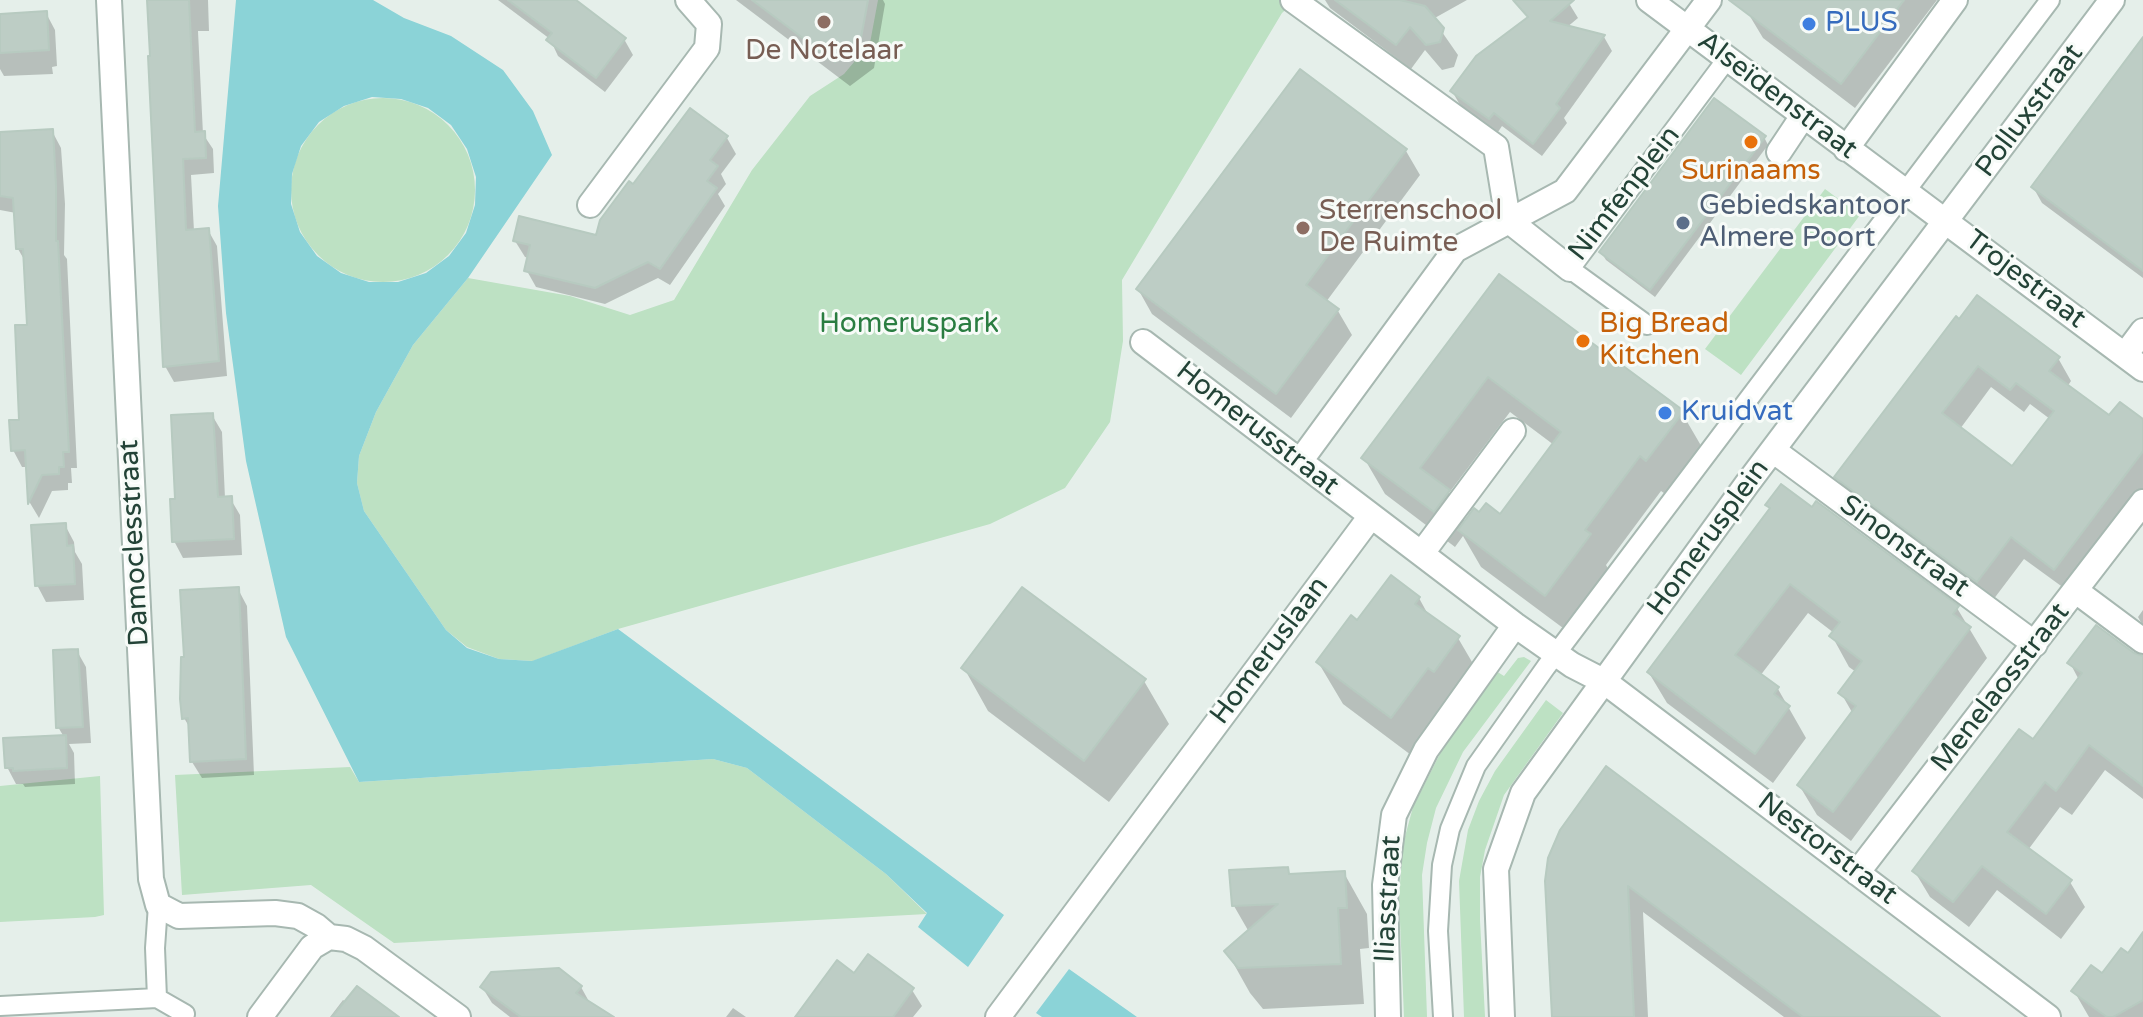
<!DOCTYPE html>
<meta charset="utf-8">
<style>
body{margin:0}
canvas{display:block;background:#e5efea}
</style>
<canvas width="2143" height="1017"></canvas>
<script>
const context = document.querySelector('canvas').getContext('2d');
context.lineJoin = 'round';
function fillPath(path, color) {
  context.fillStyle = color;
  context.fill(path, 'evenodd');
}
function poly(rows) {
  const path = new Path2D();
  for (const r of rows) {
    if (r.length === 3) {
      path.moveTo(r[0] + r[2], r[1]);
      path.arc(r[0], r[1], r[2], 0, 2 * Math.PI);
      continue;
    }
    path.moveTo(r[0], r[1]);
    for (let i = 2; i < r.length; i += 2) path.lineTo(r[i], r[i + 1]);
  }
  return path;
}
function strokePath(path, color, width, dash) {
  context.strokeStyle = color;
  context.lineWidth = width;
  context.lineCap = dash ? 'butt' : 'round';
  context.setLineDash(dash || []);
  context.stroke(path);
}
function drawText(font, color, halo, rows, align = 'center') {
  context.font = font + ' "Varela Round",sans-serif';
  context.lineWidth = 6;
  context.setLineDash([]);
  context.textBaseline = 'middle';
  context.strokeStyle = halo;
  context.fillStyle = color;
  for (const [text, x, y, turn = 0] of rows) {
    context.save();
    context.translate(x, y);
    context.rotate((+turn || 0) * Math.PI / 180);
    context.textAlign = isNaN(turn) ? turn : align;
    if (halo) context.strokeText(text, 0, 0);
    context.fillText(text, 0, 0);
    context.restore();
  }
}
fillPath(poly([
 [878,0,1296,0,1282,13,1122,280,1123,341,1110,422,1065,488,990,524,618,629,533,661,499,659,467,647,446,630,364,511,357,483,359,456,376,412,413,345,468,278,570,296,630,315,674,300,752,170,810,96,844,74,870,43],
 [383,190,92],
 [1825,189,1860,215,1741,375,1705,349],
 [1524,657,1531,661,1463,752,1436,808,1427,843,1422,875,1427,1017,1404,1017,1399,897,1403,844,1413,807,1448,738,1496,671,1504,676,1518,658],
 [1546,700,1563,713,1504,795,1485,850,1480,877,1480,920,1485,1017,1464,1017,1459,881,1468,830,1479,801,1495,771],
 [713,759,747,768,886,874,927,914,394,943,311,885,182,895,175,775,350,767,359,782],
 [100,776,104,915,95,917,0,922,0,786]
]), '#bde1c3');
fillPath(poly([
 [236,0,373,0,404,18,451,36,503,70,533,111,552,155,468,278,413,345,376,412,359,456,357,483,364,511,446,630,467,648,499,659,532,661,618,629,1004,915,968,967,918,927,927,913,886,874,747,768,713,759,359,782,286,637,246,461,226,313,218,206],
 [372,97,401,99,428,108,451,125,467,149,476,177,475,205,466,233,449,256,426,273,398,282,369,282,341,273,317,256,300,232,291,204,292,174,301,146,319,122,344,106],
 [1069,969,1137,1017,1042,1017,1036,1013]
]), '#8bd3d7');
fillPath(poly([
 [149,0,208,0,209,31,198,31,203,134,213,149,214,173,191,175,194,231,208,230,217,246,227,376,174,382,165,366],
 [498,0,572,0,624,39,633,55,605,92,558,56,550,39],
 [736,0,883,0,885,4,874,68,850,86],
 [1325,0,1467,0,1433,19,1458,55,1454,67,1442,70,1425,50,1411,69,1330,8],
 [1523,0,1567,0,1578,18,1566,28,1604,37,1612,51,1564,118,1567,123,1542,156,1502,126,1498,132,1460,105,1452,91,1529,18],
 [1758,0,1937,0,1855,108,1763,38,1748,13],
 [46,13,55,30,57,66,52,67,53,74,4,76,0,69,0,16],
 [2143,40,2143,278,2042,203,2033,187],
 [52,131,61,148,65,204,64,255,67,259,77,468,71,468,72,483,68,483,68,490,52,491,39,518,30,503,28,467,22,467,13,450,21,422,29,327,25,261,18,249,16,213,0,210,0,134],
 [1764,137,1768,145,1655,297,1606,260,1601,252],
 [727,138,736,154,721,174,726,184,718,194,725,206,670,285,658,278,605,304,536,287,527,271,529,258,525,257,515,241,598,237,633,187],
 [1406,151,1420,175,1326,302,1338,311,1352,335,1291,418,1152,314,1138,289],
 [1500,277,1682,413,1703,449,1668,496,1661,491,1606,565,1610,572,1567,631,1481,567,1463,536,1455,547,1385,494,1364,458],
 [1510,412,1554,445,1500,517,1466,522,1449,493],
 [1956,319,2058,358,2071,381,2067,387,2110,418,2143,421,2143,491,2068,591,2024,559,1990,604,1850,500,1837,477],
 [1991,387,2024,412,2030,404,2050,419,2012,469,1960,429],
 [212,415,222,432,225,498,230,498,240,515,242,555,183,558,174,541,177,501],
 [1768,505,1957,608,1987,658,1851,841,1817,815,1799,785,1853,714,1841,693,1856,672,1849,667,1832,636,1834,633,1808,613,1760,676,1778,689,1806,738,1773,783,1667,703,1649,673,1771,510],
 [65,525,74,542,75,552,82,564,84,600,46,602,37,585],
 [238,589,247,606,254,775,202,778,192,762,190,728,184,718],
 [1419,598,1430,618,1458,638,1482,679,1415,758,1343,704,1318,662,1357,623],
 [2143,610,2143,626,2138,617],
 [77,651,86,667,91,743,69,744,74,753,75,784,25,787,23,784,16,784,7,767,64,737,58,727],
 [2134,655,2143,656,2143,799,2105,770,2072,815,2060,807,2028,850,2070,882,2085,907,2061,939,1997,890,1969,927,1930,897,1915,872,2033,742,2079,680,2070,663],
 [964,668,1144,681,1169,724,1109,802,988,711],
 [1551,851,1938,1017,1784,1017,1643,912,1648,1017,1554,1017],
 [1287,869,1291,876,1344,873,1367,914,1369,948,1360,949,1364,1004,1263,1009,1250,993,1227,952,1249,932,1234,906],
 [2143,936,2143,1017,2089,1017,2074,991,2102,976,2128,956],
 [855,976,912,990,922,1006,913,1017,797,1017],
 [482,987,581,987,591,1005,611,1017,510,1017,492,1003],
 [343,1000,346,1002,395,1017,330,1017],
 [733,1008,746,1017,726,1017]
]), '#0003');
const building = poly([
 [147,0,189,0,195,132,205,131,206,158,183,159,186,230,209,228,219,361,163,367,148,56,150,56,147,0],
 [508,0,576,0,626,38,596,78,546,40,552,33,508,0],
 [752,0,868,0,860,43,835,62,752,0],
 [1335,0,1400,0,1425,6,1444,28,1440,42,1426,45,1410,27,1396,45,1335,0],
 [1513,0,1574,0,1550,21,1605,35,1556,104,1560,108,1533,144,1494,113,1489,119,1450,91,1476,56,1528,17,1513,0],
 [1729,0,1904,0,1841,84,1729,0],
 [47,11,49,50,0,53,0,14,47,11],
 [2143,37,2143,271,2031,187,2143,37],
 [1300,69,1407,149,1306,285,1339,309,1276,394,1136,289,1300,69],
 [1714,98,1766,136,1650,290,1599,252,1714,98],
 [690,108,728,136,710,160,718,166,707,181,717,188,660,269,648,262,595,288,524,271,530,245,513,241,519,216,596,235,600,220,629,181,633,184,690,108],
 [53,129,56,186,56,241,58,241,69,452,63,452,64,467,59,467,59,474,42,475,28,504,25,450,11,451,9,420,19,420,15,325,27,325,23,249,16,249,13,198,0,196,0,132,53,129],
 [1499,274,1684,411,1646,461,1640,456,1585,530,1591,534,1545,596,1458,530,1474,508,1479,512,1486,503,1500,514,1561,432,1488,377,1420,468,1450,490,1434,512,1361,458,1499,274],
 [1977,295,2060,357,2049,371,2109,415,2120,402,2143,419,2143,451,2054,570,2011,537,1977,582,1834,477,1956,316,1959,319,1977,295],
 [1978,366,2010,390,2016,383,2054,411,2012,466,1942,413,1978,366],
 [213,413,218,497,232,496,234,539,172,542,170,499,175,499,171,415,213,413],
 [1781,484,1812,507,1816,501,1959,606,1953,614,1971,627,1833,812,1797,785,1856,706,1838,693,1862,661,1829,636,1840,622,1790,584,1735,655,1779,687,1774,694,1790,706,1755,754,1647,672,1770,508,1765,505,1781,484],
 [66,523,67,546,73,545,75,584,35,586,31,525,66,523],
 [1391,575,1420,597,1415,604,1460,636,1434,672,1428,668,1391,718,1316,662,1351,615,1357,620,1391,575],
 [239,587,246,759,190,762,188,718,182,719,180,699,181,657,184,657,180,590,239,587],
 [1022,587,1146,679,1084,761,961,668,1022,587],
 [2096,625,2134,653,2143,656,2143,786,2089,745,2056,791,2045,782,2007,832,2072,880,2046,914,1982,866,1953,902,1912,871,2019,729,2033,739,2082,673,2067,663,2096,625],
 [78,649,83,727,56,728,53,650,78,649],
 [66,735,67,768,13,771,13,768,5,768,3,738,66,735],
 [1606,766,1670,814,1940,1017,1803,1017,1628,886,1634,1017,1552,1017,1545,881,1548,858,1560,830,1606,766],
 [1288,867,1289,874,1345,871,1347,908,1338,908,1341,964,1238,968,1224,951,1278,904,1232,906,1229,870,1288,867],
 [2143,932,2143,1000,2113,1017,2107,1017,2071,991,2091,965,2102,973,2121,948,2128,953,2143,932],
 [868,954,914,988,893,1017,795,1017,837,960,854,973,868,954],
 [559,968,582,986,576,993,614,1017,521,1017,480,987,491,972,559,968],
 [357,986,399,1017,332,1017,357,986]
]);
fillPath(building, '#bdcdc5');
strokePath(building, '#b7cac0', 2);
const lane = poly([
 [1647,325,1570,269,1727,59],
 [157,998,155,948,158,905],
 [0,1006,157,998,185,1014],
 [1443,1017,1438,931,1442,865,1450,829,1476,766,1546,667,2050,0]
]);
const street = poly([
 [109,0,151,879,158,905,179,916,275,913,298,916,316,926,329,937],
 [1293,0,1496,147,1508,220,1570,269],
 [1649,0,2143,369],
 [1846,149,1955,0],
 [1779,152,1803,116],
 [590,205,707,48,709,24,688,0],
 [1143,342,1515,625,1572,665,1605,682,2048,1017],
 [2125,355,2143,331],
 [1774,451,2035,644],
 [1301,460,1455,250,1565,191,1709,0],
 [1422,553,1513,431],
 [2076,591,2143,641],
 [1857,873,2143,502],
 [329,937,346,939,364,948,458,1017],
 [260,1017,312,947,329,937],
 [998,1017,1371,516],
 [1388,1017,1385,885,1394,815,1426,750,1515,625],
 [1502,1017,1496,869,1523,793,1747,484,2112,0]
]);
strokePath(lane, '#a7b8b1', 22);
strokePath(street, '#a7b8b1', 28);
strokePath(lane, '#fff', 18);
strokePath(street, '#fff', 24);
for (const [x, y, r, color] of [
 [824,22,8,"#8d6e63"],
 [1809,24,8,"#3f7fe0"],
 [1751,142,8,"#e8710a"],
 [1683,223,8,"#5c6f8a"],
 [1303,228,8,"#8d6e63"],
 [1583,341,8,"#e8710a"],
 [1665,413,8,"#3f7fe0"]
]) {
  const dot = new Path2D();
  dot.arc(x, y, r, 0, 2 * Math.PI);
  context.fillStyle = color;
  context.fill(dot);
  strokePath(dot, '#f7fbf8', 3);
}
drawText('28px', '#366cbe', '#f7fbf8', [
 ["PLUS",1825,24],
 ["Kruidvat",1681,413]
], 'left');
drawText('28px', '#785e54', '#f7fbf8', [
 ["De Notelaar",824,52],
 ["Sterrenschool",1319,212,"left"],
 ["De Ruimte",1319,244,"left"]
]);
drawText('28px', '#234337', '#f7fbf8', [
 ["Alseïdenstraat",1777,96,37],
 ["Polluxstraat",2030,111,-53],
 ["Nimfenplein",1625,194,-52],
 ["Trojestraat",2025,280,37],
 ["Homerusstraat",1257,429,38],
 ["Homerusplein",1709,538,-54],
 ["Damoclesstraat",135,543,-93],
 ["Sinonstraat",1904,547,36],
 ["Homeruslaan",1270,651,-53],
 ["Menelaosstraat",2001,688,-52],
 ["Nestorstraat",1827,849,37],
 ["Iliasstraat",1389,899,-87]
]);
drawText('28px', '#c56008', '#f7fbf8', [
 ["Surinaams",1751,172],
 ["Big Bread",1599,325,"left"],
 ["Kitchen",1599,357,"left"]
]);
drawText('28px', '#4e5e75', '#f7fbf8', [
 ["Gebiedskantoor",1699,207],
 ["Almere Poort",1699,239]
], 'left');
drawText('28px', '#2a7d41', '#f7fbf8', [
 ["Homeruspark",909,325]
]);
</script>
